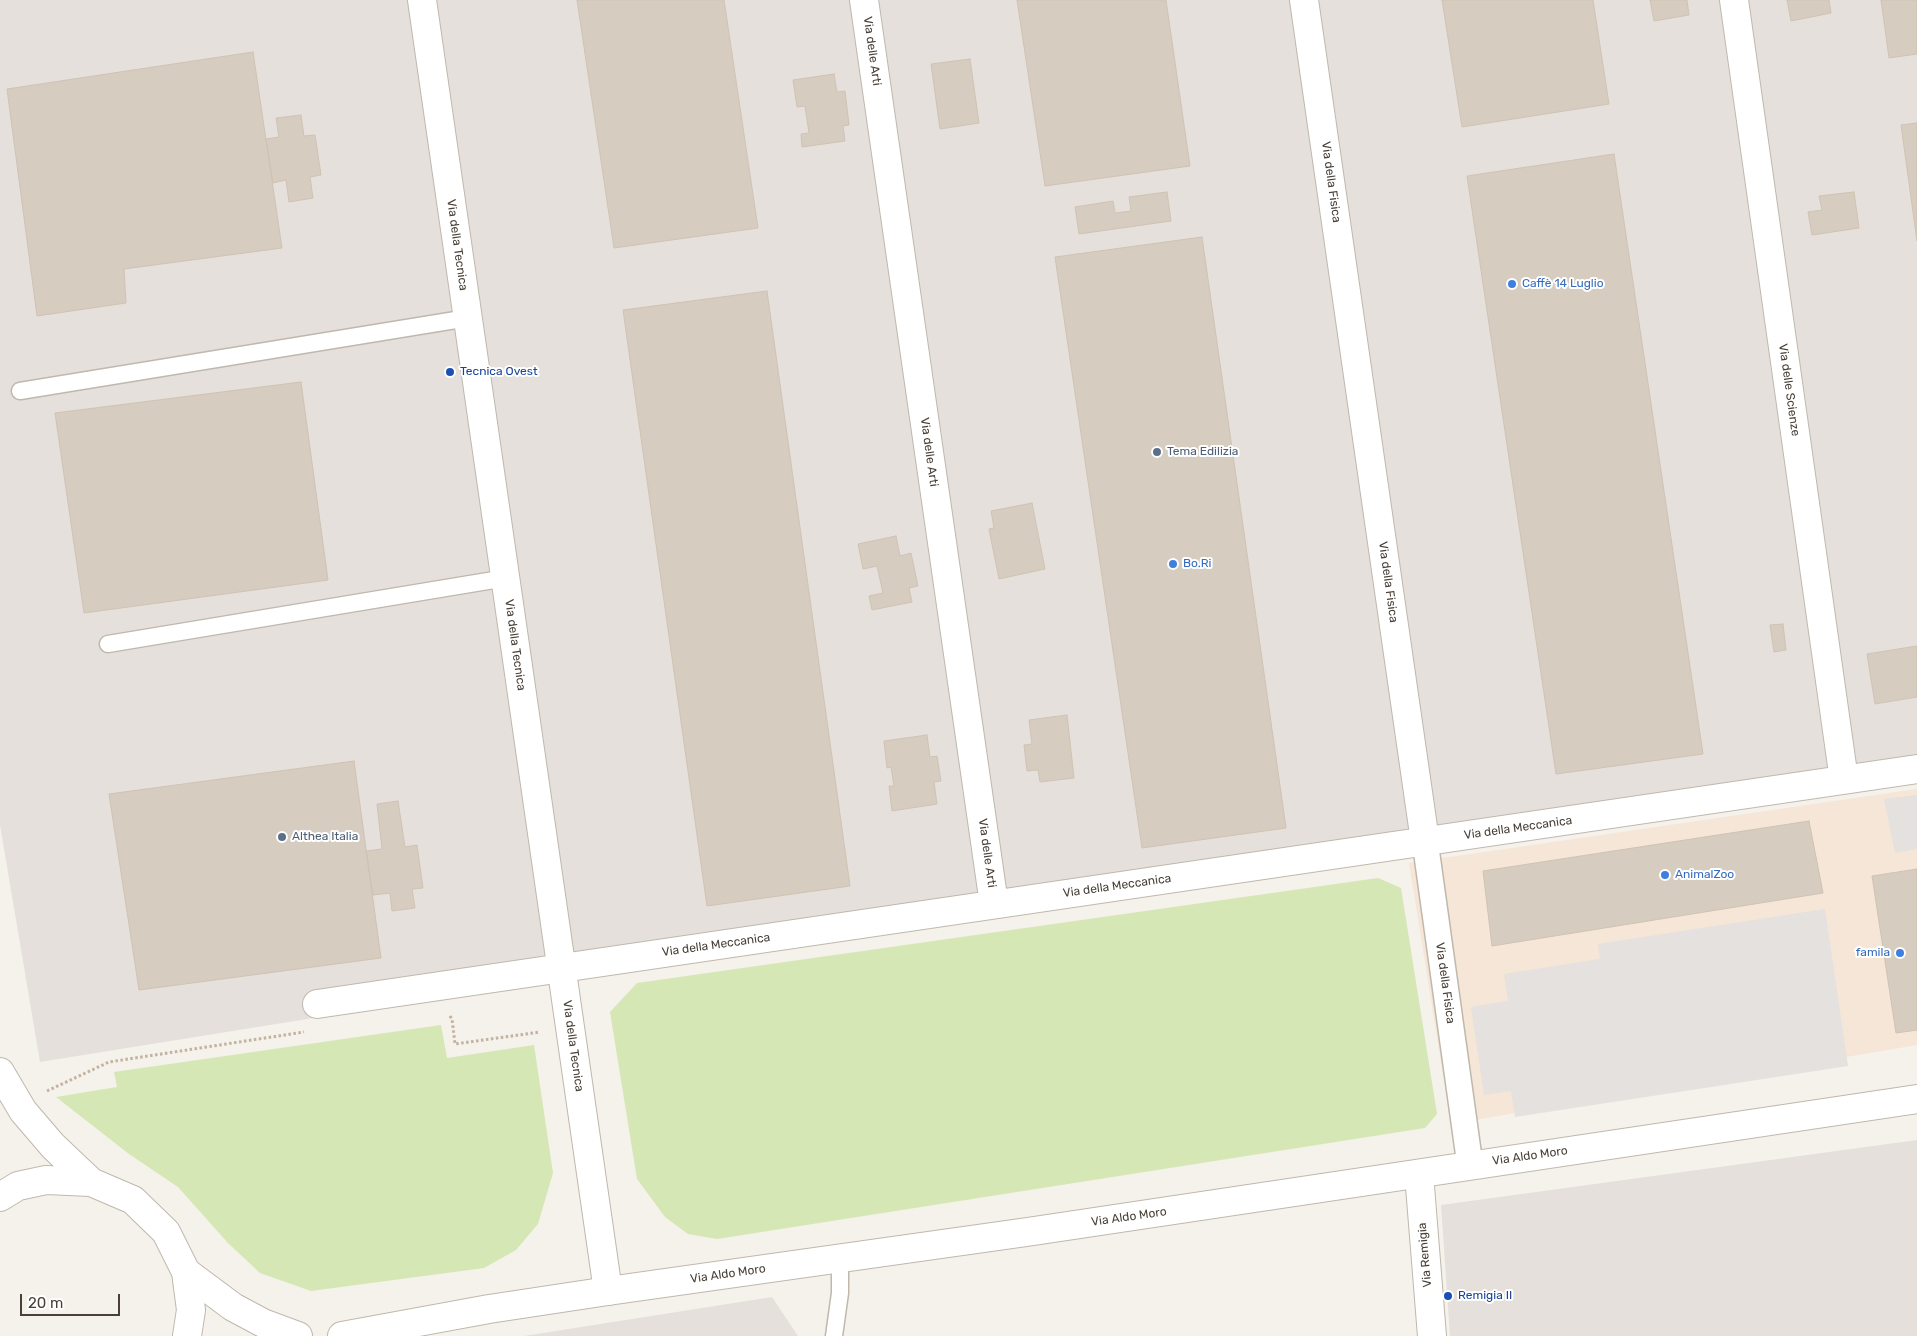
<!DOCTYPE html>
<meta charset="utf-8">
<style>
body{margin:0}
#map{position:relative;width:1917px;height:1336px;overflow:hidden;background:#f5f1eb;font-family:Rubik,sans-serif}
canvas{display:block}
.scale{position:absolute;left:20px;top:1294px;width:100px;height:22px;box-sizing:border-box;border:2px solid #494138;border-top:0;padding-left:6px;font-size:15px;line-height:18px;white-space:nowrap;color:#494138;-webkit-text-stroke:4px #fff;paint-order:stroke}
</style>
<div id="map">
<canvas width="1917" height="1336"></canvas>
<div class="scale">20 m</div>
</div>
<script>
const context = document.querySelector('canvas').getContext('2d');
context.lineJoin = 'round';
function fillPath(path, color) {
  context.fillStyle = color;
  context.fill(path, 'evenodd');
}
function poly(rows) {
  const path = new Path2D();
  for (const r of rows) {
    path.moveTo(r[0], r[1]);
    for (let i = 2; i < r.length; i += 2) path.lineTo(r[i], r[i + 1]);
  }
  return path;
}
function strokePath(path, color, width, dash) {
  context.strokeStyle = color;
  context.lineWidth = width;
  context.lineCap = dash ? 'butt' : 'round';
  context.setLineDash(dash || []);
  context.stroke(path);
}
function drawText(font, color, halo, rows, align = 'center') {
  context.font = font + ' Rubik,sans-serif';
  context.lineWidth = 4;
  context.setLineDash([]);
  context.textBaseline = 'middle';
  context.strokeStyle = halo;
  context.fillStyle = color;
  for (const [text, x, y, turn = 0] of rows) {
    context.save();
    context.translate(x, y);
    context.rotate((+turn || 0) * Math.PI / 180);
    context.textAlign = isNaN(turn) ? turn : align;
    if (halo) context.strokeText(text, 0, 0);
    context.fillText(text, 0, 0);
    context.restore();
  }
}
fillPath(poly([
 [1917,789,1917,1045,1451,1124,1409,863]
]), '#f5e6d7');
fillPath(poly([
 [0,0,1917,0,1917,760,40,1062,0,825],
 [1917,1140,1917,1336,1450,1336,1441,1205],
 [772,1297,798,1336,524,1336]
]), '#e5e0dc');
fillPath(poly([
 [1378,878,1401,888,1437,1114,1425,1128,717,1239,688,1234,665,1217,637,1179,610,1012,637,983],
 [441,1025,447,1058,534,1045,553,1173,538,1224,516,1250,484,1268,311,1291,260,1273,228,1243,178,1187,129,1154,56,1097,117,1087,114,1072]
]), '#d5e7b5');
fillPath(poly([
 [1917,795,1917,849,1895,853,1884,799],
 [1825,909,1848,1066,1515,1117,1511,1091,1484,1095,1471,1007,1508,1001,1504,974,1600,959,1598,944]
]), '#e4e1df');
const building = poly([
 [577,0,724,0,758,228,614,248,577,0],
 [1017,0,1166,0,1190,166,1045,186,1017,0],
 [1442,0,1593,0,1609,104,1462,127,1442,0],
 [1650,0,1687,0,1689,15,1654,21,1650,0],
 [1787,0,1829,0,1831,13,1791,21,1787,0],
 [1881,0,1917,0,1917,54,1889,58,1881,0],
 [253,52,282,248,124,269,126,303,37,316,7,89,253,52],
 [970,59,979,123,940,129,931,64,970,59],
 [834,74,837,92,845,91,849,125,843,126,845,141,802,147,801,134,809,133,805,106,797,107,793,80,834,74],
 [301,115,304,136,315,135,321,175,310,177,313,198,289,202,286,180,273,183,266,139,279,137,276,118,301,115],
 [1917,123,1917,241,1901,125,1917,123],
 [1614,154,1703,754,1556,774,1467,176,1614,154],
 [1167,192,1171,221,1079,234,1075,207,1113,201,1115,213,1131,211,1129,197,1167,192],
 [1854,192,1859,228,1812,235,1808,212,1822,210,1819,196,1854,192],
 [1202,237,1286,828,1142,848,1055,257,1202,237],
 [767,291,850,886,707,906,623,310,767,291],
 [301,382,328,580,84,613,55,413,301,382],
 [1032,503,1045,569,999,579,989,529,994,528,991,511,1032,503],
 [896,536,900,556,911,553,918,586,909,588,912,602,872,610,869,596,883,593,877,566,863,569,858,544,896,536],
 [1783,624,1786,650,1774,652,1770,625,1783,624],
 [1917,646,1917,697,1875,704,1867,654,1917,646],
 [1067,715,1074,778,1040,782,1038,770,1027,771,1024,745,1032,744,1029,720,1067,715],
 [927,735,930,757,937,756,941,781,934,782,937,804,892,811,889,786,894,786,891,767,887,768,884,741,927,735],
 [354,761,381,958,139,990,109,794,354,761],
 [398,801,405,847,417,845,423,888,412,889,415,908,392,911,390,893,373,895,366,851,382,849,377,804,398,801],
 [1809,821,1823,893,1492,946,1483,871,1809,821],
 [1917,869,1917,1030,1896,1033,1872,876,1917,869]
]);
fillPath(building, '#d6ccc0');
strokePath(building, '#d1c3b3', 1);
const service = poly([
 [20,391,468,318],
 [108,644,506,578],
 [834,1336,840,1293,840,1259]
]);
const pedestrian = poly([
 [1425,841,1470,1165]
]);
const minor = poly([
 [422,0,608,1291],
 [864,0,994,904],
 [1304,0,1425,841],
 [1734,0,1844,780],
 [317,1004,1917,769],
 [1419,1174,1432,1336]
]);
const tertiary = poly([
 [0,1072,23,1111,53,1146,91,1182],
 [0,1197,18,1186,46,1180,91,1182,133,1200,166,1232,186,1272,191,1310,187,1336],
 [186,1272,233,1307,263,1323,298,1336],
 [342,1336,489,1309,608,1291,1027,1232,1917,1099]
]);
strokePath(service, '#c0b8ad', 19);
strokePath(pedestrian, '#c0b8ad', 28);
strokePath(minor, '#c0b8ad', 30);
strokePath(tertiary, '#c0b8ad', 30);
strokePath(poly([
 [450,1016,452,1019,455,1044,540,1032],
 [47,1091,109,1062,304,1032]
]), '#c2b29f', 3, [2.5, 2.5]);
strokePath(service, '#fff', 16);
strokePath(pedestrian, '#fff', 25);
strokePath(minor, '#fff', 28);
strokePath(tertiary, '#fff', 28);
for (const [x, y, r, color] of [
 [1512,284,5,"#3f7fe0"],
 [450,372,5,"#1a4fb4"],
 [1157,452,5,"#5c6f8a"],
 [1173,564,5,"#3f7fe0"],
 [282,837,5,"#5c6f8a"],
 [1665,875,5,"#3f7fe0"],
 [1900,953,5,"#3f7fe0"],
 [1448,1296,5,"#1a4fb4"]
]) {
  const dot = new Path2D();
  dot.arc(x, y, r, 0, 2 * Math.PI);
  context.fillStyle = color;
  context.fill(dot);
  strokePath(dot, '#fff', 2);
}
drawText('12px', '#494138', '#fff', [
 ["Via delle Arti",872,51,82],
 ["Via della Fisica",1331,182,82],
 ["Via della Tecnica",457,245,82],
 ["Via delle Scienze",1789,390,82],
 ["Via delle Arti",929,452,82],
 ["Via della Fisica",1388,582,82],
 ["Via della Tecnica",515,645,82],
 ["Via della Meccanica",1518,828,-8],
 ["Via delle Arti",987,853,82],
 ["Via della Meccanica",1117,886,-8],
 ["Via della Meccanica",716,945,-8],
 ["Via della Fisica",1445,983,82],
 ["Via della Tecnica",573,1046,82],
 ["Via Aldo Moro",1530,1156,-8],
 ["Via Aldo Moro",1129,1217,-8],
 ["Via Remigia",1425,1255,-95],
 ["Via Aldo Moro",728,1274,-8]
]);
drawText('12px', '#366cbe', '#fff', [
 ["Caffè 14 Luglio",1522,284],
 ["Bo.Ri",1183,564],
 ["AnimalZoo",1675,875],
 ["famila",1890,953,"right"]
], 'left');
drawText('12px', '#164399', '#fff', [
 ["Tecnica Ovest",460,372],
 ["Remigia II",1458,1296]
], 'left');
drawText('12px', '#4e5e75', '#fff', [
 ["Tema Edilizia",1167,452],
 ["Althea Italia",292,837]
], 'left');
</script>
